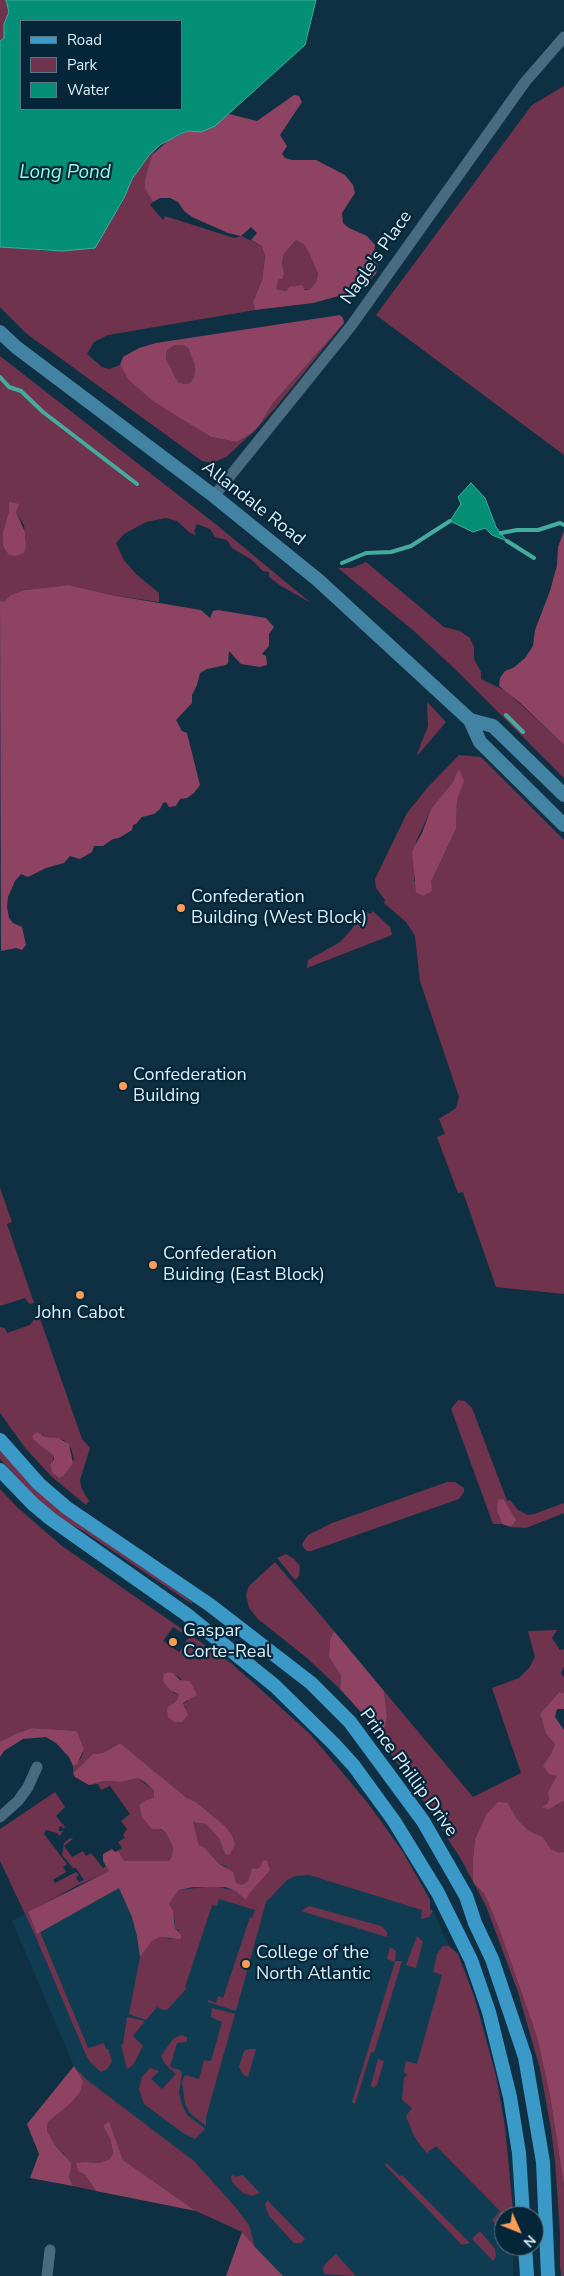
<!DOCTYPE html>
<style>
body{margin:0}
#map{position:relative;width:564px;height:2276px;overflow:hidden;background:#0f3042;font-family:"Nunito Sans",sans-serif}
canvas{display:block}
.legend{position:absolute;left:20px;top:20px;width:162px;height:90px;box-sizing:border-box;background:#042638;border:1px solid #5a7685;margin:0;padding:6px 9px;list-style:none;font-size:15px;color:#dbeef9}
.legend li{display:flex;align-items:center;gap:10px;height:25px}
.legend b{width:25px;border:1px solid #5a7685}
.north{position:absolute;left:494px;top:2206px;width:50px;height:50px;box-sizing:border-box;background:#042638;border:1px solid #5a7685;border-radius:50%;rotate:134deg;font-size:14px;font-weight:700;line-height:20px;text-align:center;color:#dbeef9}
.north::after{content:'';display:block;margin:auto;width:18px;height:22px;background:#fd9d55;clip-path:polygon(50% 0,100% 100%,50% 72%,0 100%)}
</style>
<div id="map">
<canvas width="564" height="2276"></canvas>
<ul class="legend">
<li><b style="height:6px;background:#3b99c8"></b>Road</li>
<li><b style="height:14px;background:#70334d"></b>Park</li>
<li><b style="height:14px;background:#048f77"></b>Water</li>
</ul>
<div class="north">N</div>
</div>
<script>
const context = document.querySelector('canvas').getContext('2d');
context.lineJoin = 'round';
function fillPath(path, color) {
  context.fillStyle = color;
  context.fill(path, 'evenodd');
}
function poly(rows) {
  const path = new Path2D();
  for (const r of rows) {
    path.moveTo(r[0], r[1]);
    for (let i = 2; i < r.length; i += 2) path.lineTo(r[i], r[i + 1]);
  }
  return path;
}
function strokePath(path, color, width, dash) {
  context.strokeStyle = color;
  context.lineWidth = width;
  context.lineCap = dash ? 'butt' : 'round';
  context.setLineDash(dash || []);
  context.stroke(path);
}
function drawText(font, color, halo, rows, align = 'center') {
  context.font = font + ' "Nunito Sans",sans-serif';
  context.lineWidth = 4.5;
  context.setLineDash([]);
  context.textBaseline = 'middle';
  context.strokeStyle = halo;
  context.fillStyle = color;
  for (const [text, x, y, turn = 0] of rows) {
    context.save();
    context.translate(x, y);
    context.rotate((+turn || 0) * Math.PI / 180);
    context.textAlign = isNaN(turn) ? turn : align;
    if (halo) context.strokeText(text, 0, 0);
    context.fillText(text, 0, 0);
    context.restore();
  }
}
fillPath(poly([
 [247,1676,310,1734,385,1826,428,1895,430,1909,433,1911,450,1948,458,1954,474,1996,485,2032,503,2110,514,2216,504,2216,504,2246,513,2246,513,2276,226,2276,242,2232,196,2211,109,2121,74,2066,12,1921,28,1912,203,1861,187,1798]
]), '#103c51');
fillPath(poly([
 [0,0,6,0,9,12,4,38,0,41],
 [564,86,564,455,376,315,532,105],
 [160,145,152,155,145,179,145,189,153,202,150,205,163,220,165,216,234,238,241,236,262,246,265,257,262,280,253,302,255,310,108,335,94,342,87,354,102,367,109,369,120,365,128,379,211,437,237,442,252,433,226,457,212,463,202,461,27,334,0,307,0,247,48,251,88,249,121,205,132,179,150,154],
 [296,240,304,245,310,255,318,274,316,282,309,290,295,287,289,287,288,291,276,289,279,279,284,274,282,262,284,254],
 [344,323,276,407,259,426,273,403],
 [175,345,183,345,188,348,195,366,194,379,190,383,184,384,178,382,166,359,167,350],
 [0,356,218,526,311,603,281,586,269,577,269,572,263,571,252,560,232,548,227,540,215,537,210,529,197,524,194,531,196,535,190,533,177,521,166,518,146,522,124,534,116,543,124,560,136,574,159,593,159,602,111,595,69,585,25,590,4,602,0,600],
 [9,511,16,512,24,525,26,541,3,532],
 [366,562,444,627,460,631,470,638,474,647,474,659,481,672,481,679,506,691,564,745,564,778,455,669,415,632,338,568,352,568],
 [427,702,446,722,418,755,417,754,428,726],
 [459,755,481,757,564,840,564,1294,496,1287,463,1192,458,1193,437,1137,445,1134,439,1119,456,1108,459,1097,420,981,415,936,406,922,384,903,385,900,376,888,375,879,407,813,428,787],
 [459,769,461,790,457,801,456,829,431,882,414,881,416,842,431,809,452,783],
 [365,911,371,914,373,911,376,914,390,927,392,935,307,968,308,960,340,942,352,929,360,914],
 [0,1188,12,1222,7,1224,34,1303,29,1304,25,1298,0,1306],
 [38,1313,82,1439,90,1448,80,1480,81,1487,89,1501,86,1505,52,1477,26,1449,0,1413,0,1327,5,1328,7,1333,30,1325,34,1319,33,1315],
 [42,1434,45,1437,64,1440,71,1448,74,1459,66,1471,50,1468,54,1456,43,1446],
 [458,1400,465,1401,472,1408,507,1501,510,1500,518,1510,528,1515,534,1514,564,1503,564,1513,526,1528,509,1527,512,1527,514,1517,504,1502,497,1511,502,1524,493,1524,453,1414,451,1409],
 [0,1444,155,1575,192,1602,192,1604,83,1531,65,1521,43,1505,0,1459],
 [447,1482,455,1482,464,1488,464,1492,459,1499,311,1551,307,1551,303,1547,302,1544,308,1535,332,1523],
 [0,1489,17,1507,62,1546,231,1663,310,1734,367,1802,403,1852,430,1900,430,1909,433,1911,429,1917,421,1919,422,1910,309,1875,295,1876,287,1880,266,1902,236,2011,208,2002,208,2000,216,2003,218,1996,223,1998,250,1917,252,1918,255,1910,219,1899,217,1906,212,1905,185,1987,187,1988,167,2010,163,2010,157,2007,146,2020,129,2014,140,1957,152,1941,160,1937,171,1939,179,1930,175,1928,175,1920,169,1904,179,1890,213,1886,249,1894,267,1871,262,1866,257,1869,252,1868,248,1881,242,1885,236,1883,226,1866,218,1863,204,1847,199,1845,193,1822,206,1824,219,1838,225,1854,235,1845,232,1835,225,1826,196,1802,187,1798,120,1743,103,1753,93,1754,73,1773,73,1766,81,1758,84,1749,77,1731,32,1728,0,1742],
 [173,1627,189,1637,179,1652,163,1641],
 [174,1674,185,1682,188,1701,183,1704,186,1708,172,1703,177,1700,179,1695,173,1693],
 [286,1554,294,1559,300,1566,299,1576,295,1580,277,1558],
 [275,1562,334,1631,330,1640,329,1657,341,1676,340,1689,307,1658,258,1619,249,1608,246,1595,249,1586],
 [557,1630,552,1638,560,1650,564,1649,564,1666,561,1674,564,1677,564,1693,559,1692,540,1714,546,1734,555,1744,551,1754,557,1776,547,1805,556,1806,564,1801,564,1852,559,1854,551,1849,543,1837,529,1831,517,1819,508,1803,486,1815,475,1839,473,1858,473,1882,485,1895,501,1934,537,2037,550,2096,564,2186,564,2276,561,2276,560,2265,560,2233,555,2161,551,2129,540,2069,518,1992,486,1906,461,1859,409,1779,364,1718,371,1726,387,1716,384,1691,473,1797,521,1773,492,1688,519,1678,529,1668,535,1657,528,1631],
 [138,1778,154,1791,154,1799,146,1800,139,1805,142,1817,166,1833,173,1847,172,1856,169,1861,124,1861,117,1851,122,1848,118,1842,125,1838,123,1835,127,1829,121,1821,130,1814,110,1786,101,1790,98,1784,89,1785,104,1781,122,1782],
 [55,1792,65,1807,56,1816,65,1827,63,1829,62,1826,59,1827,59,1831,63,1831,60,1836,57,1833,46,1830,44,1834,67,1864,63,1867,66,1872,53,1880,55,1883,76,1872,79,1875,76,1877,79,1882,84,1880,76,1868,73,1868,62,1855,64,1843,70,1838,73,1839,64,1846,72,1857,83,1851,86,1856,91,1853,103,1868,106,1866,110,1871,76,1886,28,1913,37,1933,40,1932,88,2048,104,2043,106,2049,108,2049,112,2061,107,2069,101,2072,91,2063,86,2055,35,1935,0,1861,0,1829],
 [309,1906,381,1926,387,1932,387,1937,301,1911],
 [417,1936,423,1942,416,1968,406,1965],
 [443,1946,449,1946,458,1954,474,1996,496,2076,505,2127,513,2211,514,2216,504,2216,504,2233,492,2220,500,2211,436,2146,427,2153,420,2145,414,2136,406,2116,412,2108,402,2100,404,2077,406,2077,407,2074,404,2073,405,2064,406,2061,417,2064,442,1975,433,1972,437,1954],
 [390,1947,396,1951,395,1961,402,1961,374,2053,371,2052,355,2104,352,2102,395,1962,387,1959],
 [212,2008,235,2014,206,2117,206,2126,190,2113,185,2104,182,2082,185,2075,199,2079,204,2060,211,2061,222,2022,211,2017],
 [127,2017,145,2021,133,2036,143,2046,133,2065,127,2069,121,2045,123,2044],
 [181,2035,187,2037,187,2042,177,2043,170,2067,180,2070,182,2073,179,2092,182,2105,187,2115,205,2129,195,2139,183,2133,144,2104,139,2089,142,2077,150,2068,159,2071,151,2079,162,2089,176,2074,165,2064,161,2056,173,2039],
 [249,2049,256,2049,248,2077,243,2074,239,2067,244,2051],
 [378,2059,384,2061,377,2085,373,2088,371,2085],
 [75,2068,87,2080,194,2161,237,2209,249,2225,255,2247,242,2232,196,2211,123,2160,109,2121,103,2126,110,2137,113,2152,110,2159,99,2163,86,2162,78,2171,85,2175,96,2191,73,2186,69,2177,71,2170,64,2154,55,2145,47,2131,48,2122,70,2104,83,2081],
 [386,2163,400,2176,402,2175,470,2243,462,2245,385,2165],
 [234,2174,235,2177,243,2175,260,2193,252,2196,243,2193,232,2182,231,2177],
 [267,2200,305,2239,301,2243,294,2243,269,2216,265,2205],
 [480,2231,495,2249,496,2257,493,2261,472,2239],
 [336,2254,355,2275,354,2276,324,2274,323,2269,325,2264]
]), '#70334d');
fillPath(poly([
 [294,95,299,96,302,102,280,135,287,146,282,154,285,158,292,160,316,160,345,175,353,185,355,193,342,213,343,223,349,228,367,236,375,245,373,260,378,265,376,274,357,290,339,296,313,303,255,310,253,302,262,280,265,257,262,246,251,240,257,233,251,227,241,236,228,233,192,217,184,211,178,202,170,198,160,198,153,202,145,189,145,179,152,155,169,140,188,131,201,132,229,114,257,121],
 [296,240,304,245,310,255,318,274,316,282,309,290,305,290,302,285,289,287,287,291,276,289,279,279,282,279,284,274,282,262,284,254],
 [340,315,343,318,344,323,273,403,259,426,252,433,237,442,211,437,153,401,128,379,120,365,123,357,139,348,156,343],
 [175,345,183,345,188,348,195,366,194,378,190,383,184,384,178,382,166,359,167,350],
 [9,502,19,504,16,512,25,532,26,546,24,553,16,556,9,555,3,546,3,532,9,511],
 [564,531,564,745,519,702,499,686,500,678,505,671,513,668,525,658,533,646,535,630,550,591,557,565,558,547],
 [69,585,111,595,201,610,210,618,213,611,218,610,266,618,274,627,269,634,269,646,262,654,266,656,267,665,260,667,241,664,229,651,228,663,226,665,207,669,200,673,197,685,192,695,192,703,176,720,182,731,187,733,200,785,194,793,187,798,180,799,176,806,169,807,166,802,163,803,160,809,154,814,142,817,136,824,133,825,132,830,119,838,113,839,103,846,94,846,92,852,80,859,70,856,64,863,46,868,28,877,21,874,15,881,8,897,7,907,9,918,13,923,22,927,26,945,22,950,16,948,1,951,0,600,4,602,11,595,25,590],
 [459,769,464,781,457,801,456,829,431,882,432,891,423,896,416,892,412,851,422,833,431,809,452,783],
 [37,1432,45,1437,58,1438,69,1444,73,1463,64,1475,59,1478,52,1472,50,1465,54,1459,54,1456,34,1440,32,1436],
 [503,1499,516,1520,511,1527,502,1524,497,1511,498,1500],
 [334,1631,384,1691,387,1716,385,1726,379,1732,340,1689,341,1676,329,1657,330,1640],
 [169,1672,174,1674,180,1680,190,1681,197,1695,183,1703,188,1715,182,1722,174,1722,168,1717,167,1708,177,1700,179,1695,169,1689,163,1681,164,1674],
 [559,1692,564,1693,564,1709,557,1709,555,1717,564,1730,564,1801,549,1809,542,1807,547,1804,549,1800,548,1792,557,1776,549,1774,543,1766,551,1754,555,1744,546,1734,540,1714],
 [32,1728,77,1731,84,1749,77,1764,73,1766,69,1757,56,1743,46,1737,23,1739,4,1751,0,1757,0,1742,16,1734],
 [120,1743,187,1798,196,1802,225,1826,232,1835,235,1845,229,1855,225,1854,219,1838,206,1824,193,1822,199,1845,204,1847,218,1863,233,1872,236,1883,242,1885,248,1881,252,1868,257,1869,261,1866,263,1860,267,1861,270,1870,249,1894,246,1900,237,1892,226,1887,193,1887,179,1890,169,1904,173,1911,175,1928,181,1935,181,1939,160,1937,152,1941,140,1957,137,1936,132,1917,119,1888,37,1934,28,1912,109,1871,103,1861,103,1854,112,1849,115,1852,118,1851,124,1861,169,1861,172,1856,173,1847,166,1833,161,1829,152,1829,142,1817,139,1805,146,1800,154,1798,154,1791,146,1783,138,1778,122,1782,104,1781,89,1785,75,1777,73,1773,93,1754,103,1753],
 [498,1802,508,1803,517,1819,529,1831,543,1837,551,1849,559,1853,564,1852,564,2186,550,2096,537,2037,501,1934,485,1895,473,1882,473,1858,475,1839,486,1815],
 [74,2066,83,2081,80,2092,70,2104,48,2122,47,2131,55,2145,71,2163,71,2170,69,2177,73,2186,30,2178,39,2154,27,2124],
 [109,2121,123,2160,196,2211,96,2191,85,2175,78,2171,76,2163,86,2162,99,2163,110,2159,113,2152,110,2138,103,2126],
 [242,2232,255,2247,283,2276,226,2276]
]), '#8f4363');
const water = poly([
 [6,0,316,0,305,45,215,126,201,132,188,131,180,134,160,145,150,154,132,179,124,198,95,248,62,251,0,247,0,41,4,38,4,24,9,12,6,0],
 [21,21,181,21,181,109,21,109,21,21],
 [471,483,485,498,496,527,507,541,492,535,485,528,473,532,450,521,461,504,458,497,471,483]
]);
fillPath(water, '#048f77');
strokePath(water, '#44ac9e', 1);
strokePath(poly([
 [0,377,9,387,21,391,43,412,137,484],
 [501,533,517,530,538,530,560,523,564,525],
 [507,541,534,558],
 [342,563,366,553,391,552,411,546,450,521],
 [506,715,523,732]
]), '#44ac9e', 4);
strokePath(poly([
 [214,496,351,326,525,82,564,37],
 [0,1817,18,1801,28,1787,37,1767],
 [47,2276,50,2250]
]), '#496b7f', 11);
strokePath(poly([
 [0,332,16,347,214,496,318,580,470,720,480,742,564,825],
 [470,720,493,726,564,795]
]), '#4282a3', 14);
strokePath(poly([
 [0,1440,39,1484,67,1508,210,1605,311,1683,350,1722,423,1821,466,1896,475,1923,492,1959,525,2057,543,2162,548,2276],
 [0,1470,33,1504,51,1519,186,1614,275,1686,334,1744,354,1766,394,1821,438,1893,471,1960,489,2012,510,2097,519,2153,523,2216],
 [525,2246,527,2276]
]), '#3b99c8', 14);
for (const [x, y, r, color] of [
 [181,908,5,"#fd9d55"],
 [123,1086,5,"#fd9d55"],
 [153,1265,5,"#fd9d55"],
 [80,1295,5,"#fd9d55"],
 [173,1642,5,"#fd9d55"],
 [246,1964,5,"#fd9d55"]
]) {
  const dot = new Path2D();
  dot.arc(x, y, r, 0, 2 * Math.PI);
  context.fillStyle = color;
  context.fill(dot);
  strokePath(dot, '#042638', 2);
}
drawText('18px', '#dbeef9', '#042638', [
 ["Nagle's Place",377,258,-55],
 ["Allandale Road",253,504,38],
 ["Prince Phillip Drive",408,1773,54]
]);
drawText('18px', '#dbeef9', '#042638', [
 ["Confederation",191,898],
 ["Building (West Block)",191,919],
 ["Confederation",133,1076],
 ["Building",133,1097],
 ["Confederation",163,1255],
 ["Buiding (East Block)",163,1276],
 ["John Cabot",80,1314,"center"],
 ["Gaspar",183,1632],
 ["Corte-Real",183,1653],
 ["College of the",256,1954],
 ["North Atlantic",256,1975]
], 'left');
drawText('italic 19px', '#8dfcdf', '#042638', [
 ["Long Pond",65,173]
]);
</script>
